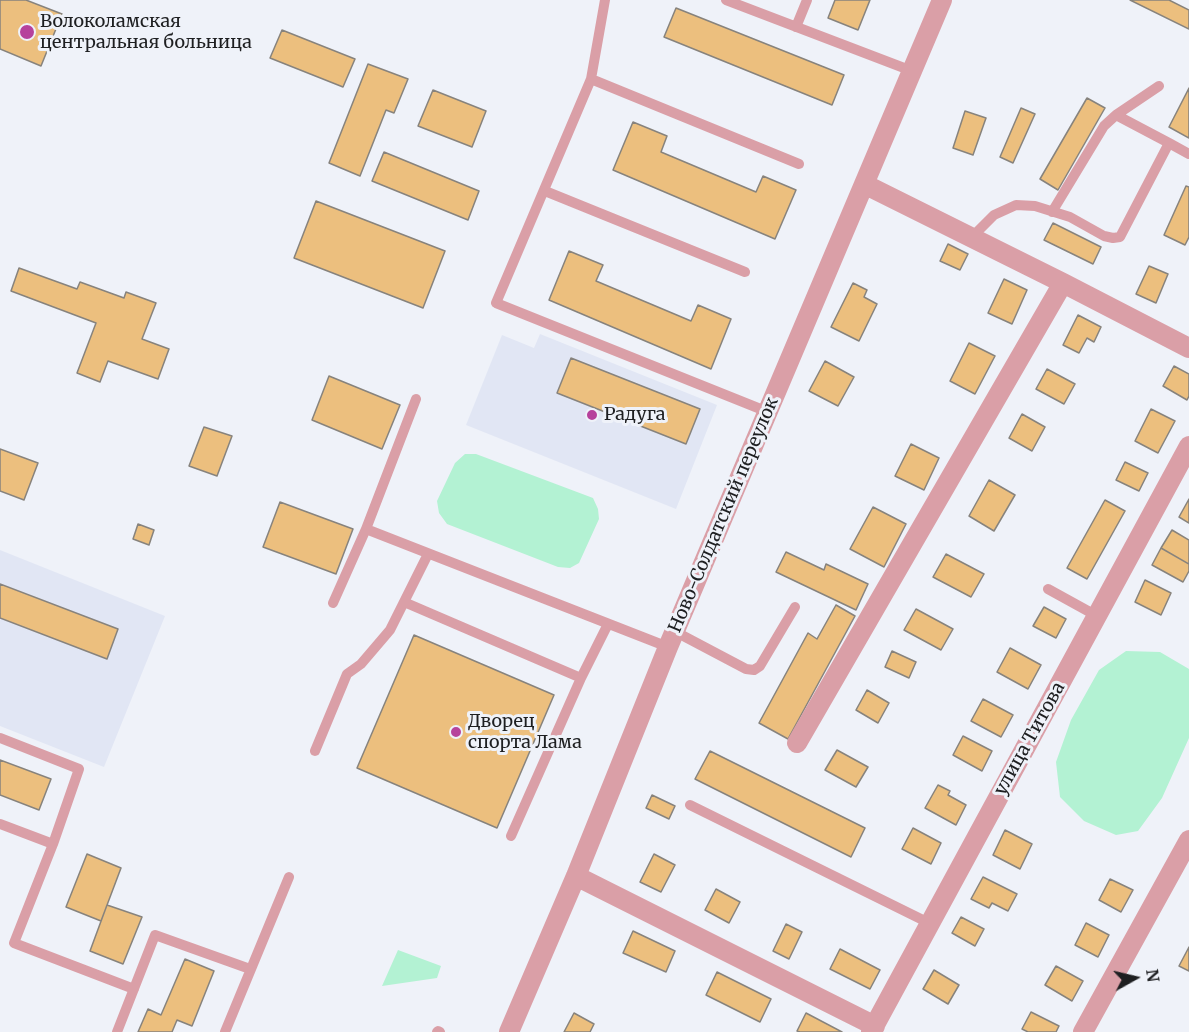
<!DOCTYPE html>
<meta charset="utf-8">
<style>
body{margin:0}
#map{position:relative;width:1189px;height:1032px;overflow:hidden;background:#eff2f9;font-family:Merriweather,serif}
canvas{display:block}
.north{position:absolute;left:1105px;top:948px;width:60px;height:60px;-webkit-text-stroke:4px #eff2f9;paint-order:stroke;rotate:82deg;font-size:16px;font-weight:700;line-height:24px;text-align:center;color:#1e1f21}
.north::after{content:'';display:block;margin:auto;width:21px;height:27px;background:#1e1f21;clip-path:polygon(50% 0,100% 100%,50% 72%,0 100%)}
</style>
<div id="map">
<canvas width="1189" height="1032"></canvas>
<div class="north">N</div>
</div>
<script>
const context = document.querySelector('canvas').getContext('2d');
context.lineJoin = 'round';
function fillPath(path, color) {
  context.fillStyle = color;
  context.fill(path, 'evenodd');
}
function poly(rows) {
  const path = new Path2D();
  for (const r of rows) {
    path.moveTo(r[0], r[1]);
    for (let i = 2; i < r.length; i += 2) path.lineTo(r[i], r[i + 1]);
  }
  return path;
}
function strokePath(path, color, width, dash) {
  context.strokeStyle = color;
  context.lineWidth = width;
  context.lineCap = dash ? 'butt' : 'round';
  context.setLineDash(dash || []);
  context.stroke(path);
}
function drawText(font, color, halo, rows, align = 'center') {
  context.font = font + ' Merriweather,serif';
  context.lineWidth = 6;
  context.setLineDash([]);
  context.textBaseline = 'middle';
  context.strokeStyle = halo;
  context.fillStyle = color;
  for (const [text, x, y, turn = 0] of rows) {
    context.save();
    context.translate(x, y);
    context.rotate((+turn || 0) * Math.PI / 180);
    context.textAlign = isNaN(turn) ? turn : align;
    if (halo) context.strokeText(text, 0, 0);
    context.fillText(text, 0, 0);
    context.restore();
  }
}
fillPath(poly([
 [540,334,717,405,676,509,466,425,502,335,534,348],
 [0,550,165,616,104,767,0,726]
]), '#e1e6f4');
fillPath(poly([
 [465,454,476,454,593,498,598,509,599,519,579,563,570,568,558,567,447,524,439,513,437,501,455,463],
 [1126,651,1160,652,1189,669,1189,738,1162,798,1138,831,1116,835,1084,821,1060,797,1056,762,1071,720,1099,670],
 [398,950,441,966,437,978,382,986]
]), '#b3f2d3');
const building = poly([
 [0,0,26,0,62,14,41,66,0,49,0,0],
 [835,0,870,0,858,30,828,18,835,0],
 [1130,0,1169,0,1189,10,1189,29,1130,0],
 [676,8,844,75,832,105,664,37,676,8],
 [282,30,355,59,343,87,270,58,282,30],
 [368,64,408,79,394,113,386,110,360,176,329,163,368,64],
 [1189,88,1189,138,1169,127,1189,88],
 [433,90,486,111,472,147,418,126,433,90],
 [1087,98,1105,108,1058,190,1040,179,1087,98],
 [1021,108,1035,114,1013,163,1000,157,1021,108],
 [965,111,986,118,973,155,953,148,965,111],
 [633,122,667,136,661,152,756,192,763,176,796,190,775,239,613,170,633,122],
 [384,152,479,191,468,220,372,181,384,152],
 [1186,186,1189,187,1189,237,1185,245,1164,235,1186,186],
 [316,201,445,251,423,308,294,258,316,201],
 [1053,223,1101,247,1093,264,1044,240,1053,223],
 [948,244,968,254,960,270,940,261,948,244],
 [569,251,603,265,596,281,691,321,698,305,731,319,711,369,549,300,569,251],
 [1149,266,1168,274,1156,303,1136,294,1149,266],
 [19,268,77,289,80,282,124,298,126,292,156,303,142,339,169,349,158,379,108,361,100,382,77,373,96,323,11,291,19,268],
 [1004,279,1027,290,1012,324,988,313,1004,279],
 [853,283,867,290,864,297,877,304,859,341,831,327,853,283],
 [1078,315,1101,327,1094,342,1087,338,1079,353,1063,345,1078,315],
 [969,343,995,356,975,394,950,381,969,343],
 [571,358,700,409,686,444,557,393,571,358],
 [825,361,854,377,838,406,809,391,825,361],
 [1174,366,1189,374,1189,396,1187,400,1163,386,1174,366],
 [1047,369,1075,384,1064,404,1036,389,1047,369],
 [329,376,400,405,382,449,312,420,329,376],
 [1151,409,1175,421,1158,453,1135,441,1151,409],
 [1022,414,1045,427,1032,451,1009,438,1022,414],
 [204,427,232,436,217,476,189,466,204,427],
 [911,444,939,458,924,490,895,476,911,444],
 [0,449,38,463,24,500,0,491,0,449],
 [1125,462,1148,473,1139,491,1116,480,1125,462],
 [989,480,1015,495,994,531,969,516,989,480],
 [1189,499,1189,523,1179,517,1189,499],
 [1105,500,1125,511,1087,579,1067,568,1105,500],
 [280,502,353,529,336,574,263,547,280,502],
 [873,507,906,524,884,567,850,549,873,507],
 [138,524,154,530,149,545,133,539,138,524],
 [1172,530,1189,540,1189,564,1161,548,1172,530],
 [1161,548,1189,564,1189,571,1183,582,1152,565,1161,548],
 [786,552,824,570,826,564,868,584,856,610,776,572,786,552],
 [946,554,984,574,971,597,933,577,946,554],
 [1145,580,1171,593,1161,615,1135,602,1145,580],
 [0,584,118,629,107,659,0,618,0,584],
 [836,605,855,616,788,739,759,723,808,633,817,639,836,605],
 [1044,607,1066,619,1056,638,1033,626,1044,607],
 [916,609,953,629,941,650,904,630,916,609],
 [414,635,554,695,497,828,357,768,414,635],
 [1010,648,1041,665,1028,689,997,672,1010,648],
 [892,651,916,662,909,678,885,667,892,651],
 [867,690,889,703,878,723,856,710,867,690],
 [983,699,1013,715,1001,737,971,721,983,699],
 [963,736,992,751,982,771,953,755,963,736],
 [837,750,868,767,856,787,825,770,837,750],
 [710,751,865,828,851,857,695,779,710,751],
 [0,760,51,779,39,810,0,795,0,760],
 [938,785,950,791,948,795,966,805,956,825,925,808,938,785],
 [652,795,675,806,669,819,646,808,652,795],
 [913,828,941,843,931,864,902,849,913,828],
 [1005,830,1032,844,1020,869,993,855,1005,830],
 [87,854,121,868,101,921,66,907,87,854],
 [654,854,675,865,661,892,640,882,654,854],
 [983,877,1017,894,1008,911,992,903,989,908,971,899,983,877],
 [1110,879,1133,890,1121,912,1099,900,1110,879],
 [716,889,740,902,729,923,705,910,716,889],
 [107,905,142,917,123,964,90,951,107,905],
 [961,917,984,929,975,946,952,933,961,917],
 [1086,923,1109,935,1098,957,1075,945,1086,923],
 [786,924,802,932,789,959,773,951,786,924],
 [633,931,675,951,666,972,623,953,633,931],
 [1189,947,1189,971,1179,966,1189,947],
 [840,949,880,970,870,989,830,969,840,949],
 [185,959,214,971,192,1026,177,1020,172,1032,138,1032,148,1009,161,1015,185,959],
 [1056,966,1083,981,1072,1001,1045,985,1056,966],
 [934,970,959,985,948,1004,923,989,934,970],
 [717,972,771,999,760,1022,706,995,717,972],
 [1031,1012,1059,1026,1056,1032,1028,1032,1022,1029,1031,1012],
 [574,1013,594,1024,590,1032,564,1032,574,1013],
 [806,1013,842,1032,800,1032,797,1031,806,1013]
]);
fillPath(building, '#ecbf7e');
strokePath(building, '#87837d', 1.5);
strokePath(poly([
 [605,0,591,79,496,303,768,412],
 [726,0,912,71],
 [796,27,807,0],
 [591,79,799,164],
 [1116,115,1159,86],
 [545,191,745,272],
 [1052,212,1104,126,1116,115,1169,143],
 [972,237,994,215,1016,205,1035,206,1070,217,1104,236,1113,238,1120,237,1169,143,1189,154],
 [366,529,668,647],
 [1048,589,1097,616],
 [404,602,581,678,608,624],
 [333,603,366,529,416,399],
 [674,631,746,669,754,670,760,666,795,607],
 [0,738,79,769,53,844,0,824],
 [315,751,347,674,361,664,390,630,428,554],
 [690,805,929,923],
 [511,836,581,678],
 [53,844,14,943,134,989],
 [117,1032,155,935,250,969],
 [225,1032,289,877],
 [437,1032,438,1031,440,1032]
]), '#da9fa7', 10);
strokePath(poly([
 [864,184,1063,283,1189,348],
 [797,743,1063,283],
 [576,876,875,1026],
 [509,1032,576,876,668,647,942,0],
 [871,1032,1189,446],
 [1083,1032,1189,840]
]), '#da9fa7', 20);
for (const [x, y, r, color] of [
 [27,32,8,"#b6429c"],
 [592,415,6,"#b6429c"],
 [456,732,6,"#b6429c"]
]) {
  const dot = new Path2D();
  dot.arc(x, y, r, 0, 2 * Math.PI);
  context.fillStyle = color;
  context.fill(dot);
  strokePath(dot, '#eff2f9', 2);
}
drawText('18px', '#1e1f21', '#eff2f9', [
 ["Волоколамская",40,22],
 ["центральная больница",40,43],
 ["Радуга",604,415],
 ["Дворец",468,722],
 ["спорта Лама",468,743]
], 'left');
drawText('18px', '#1e1f21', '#eff2f9', [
 ["Ново-Солдатский переулок",724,515,-67],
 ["улица Титова",1030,739,-61]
]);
</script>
